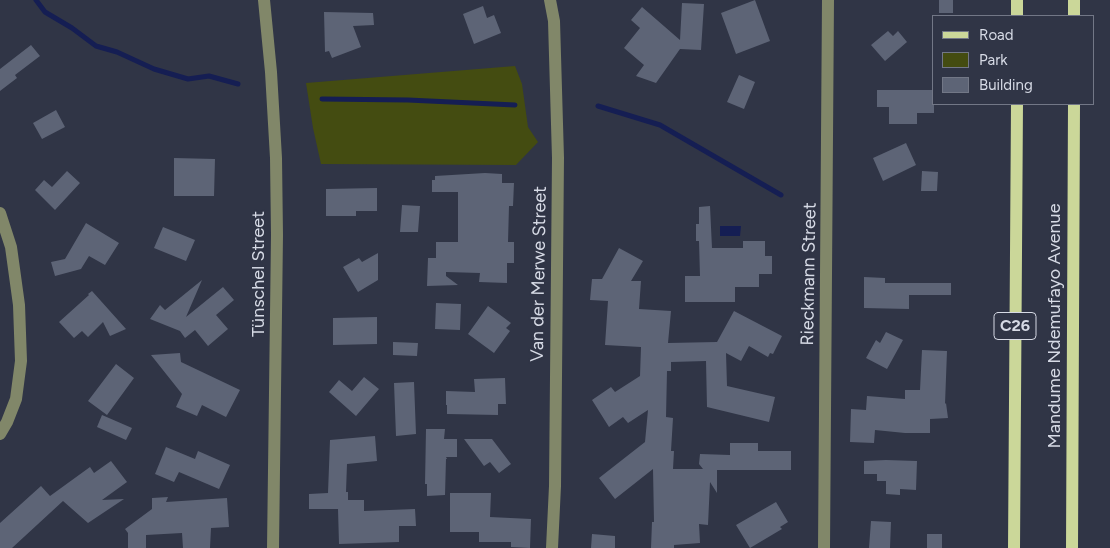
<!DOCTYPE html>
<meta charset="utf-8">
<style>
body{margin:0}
#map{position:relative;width:1110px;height:548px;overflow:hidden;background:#303546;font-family:Figtree,sans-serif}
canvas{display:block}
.legend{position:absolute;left:932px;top:15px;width:162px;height:90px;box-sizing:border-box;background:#303546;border:1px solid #727786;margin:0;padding:6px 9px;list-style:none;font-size:15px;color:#d6dae5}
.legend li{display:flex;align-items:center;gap:10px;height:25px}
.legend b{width:25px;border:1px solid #727786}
</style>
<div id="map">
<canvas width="1110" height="548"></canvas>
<ul class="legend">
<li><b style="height:6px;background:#cbd799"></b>Road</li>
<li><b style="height:14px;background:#444c11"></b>Park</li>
<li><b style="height:14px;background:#5d6476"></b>Building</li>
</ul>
</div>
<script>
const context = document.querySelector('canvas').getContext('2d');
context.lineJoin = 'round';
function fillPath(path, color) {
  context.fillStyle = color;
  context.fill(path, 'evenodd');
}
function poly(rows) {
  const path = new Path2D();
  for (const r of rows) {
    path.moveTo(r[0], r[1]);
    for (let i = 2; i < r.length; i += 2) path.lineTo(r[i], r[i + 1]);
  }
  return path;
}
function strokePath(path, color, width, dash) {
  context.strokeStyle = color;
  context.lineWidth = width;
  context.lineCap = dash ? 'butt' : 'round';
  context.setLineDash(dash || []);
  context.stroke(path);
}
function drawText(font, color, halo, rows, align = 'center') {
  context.font = font + ' Figtree,sans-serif';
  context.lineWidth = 4;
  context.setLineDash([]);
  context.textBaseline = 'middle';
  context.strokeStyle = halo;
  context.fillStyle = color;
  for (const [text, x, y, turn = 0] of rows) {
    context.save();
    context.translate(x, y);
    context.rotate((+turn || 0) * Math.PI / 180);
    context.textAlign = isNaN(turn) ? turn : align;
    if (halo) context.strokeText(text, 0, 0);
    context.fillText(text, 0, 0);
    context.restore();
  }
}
fillPath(poly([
 [515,66,522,84,528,127,538,142,516,165,321,164,313,128,306,83]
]), '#444c11');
fillPath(poly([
 [720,226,741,226,740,236,720,236]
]), '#151e53');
strokePath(poly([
 [36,0,45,12,72,28,96,46,117,52,154,69,188,79,209,76,238,84],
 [322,99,408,100,515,105],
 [598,106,660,125,781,195]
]), '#151e53', 5);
fillPath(poly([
 [755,0,770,41,736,54,721,13],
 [939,0,953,0,953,13,939,13],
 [682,3,704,4,701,50,680,49,656,83,636,76,644,65,624,48,640,28,631,20,642,7,680,40],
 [483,6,487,18,494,15,501,33,474,44,463,14],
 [324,12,373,13,374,25,353,26,361,47,332,58,329,51,325,52],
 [888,31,893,36,898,31,907,42,885,61,871,45],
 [31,45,40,56,15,75,17,78,0,91,0,69],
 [739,75,755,82,744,109,727,102],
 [877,90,934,90,934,113,917,113,917,124,889,124,889,107,877,107],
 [56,110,65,127,42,139,33,123],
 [906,143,916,165,883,181,873,158],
 [174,158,215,159,214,196,174,196],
 [67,171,80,183,55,210,35,190,44,180,52,187],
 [922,171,938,172,937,191,921,191],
 [485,173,502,174,502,183,514,183,513,206,509,206,508,242,514,242,514,263,507,263,507,283,479,282,480,273,446,272,446,276,458,285,427,286,428,258,436,258,436,242,458,242,458,192,432,192,432,180,435,180,435,176],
 [377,188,377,211,356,211,356,216,326,216,326,189],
 [402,205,420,206,418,232,400,232],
 [710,206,712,248,743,248,743,241,765,241,765,256,772,256,772,274,759,274,759,287,735,287,735,302,685,302,685,276,700,276,699,241,696,241,696,224,699,224,699,207],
 [86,223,119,243,105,265,89,256,81,269,55,276,51,262,65,259],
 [163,227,195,240,186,261,154,248],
 [619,248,643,261,631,281,641,281,639,309,671,311,668,343,717,342,734,311,782,336,773,354,770,353,768,357,749,346,741,361,726,353,727,386,775,397,769,422,707,407,706,361,671,362,671,371,667,371,666,417,673,418,671,451,674,451,673,469,703,469,699,464,700,454,730,455,730,443,758,443,758,451,791,451,791,470,717,470,717,493,710,482,708,525,699,524,700,543,674,545,674,548,651,548,652,522,654,522,653,469,615,499,599,478,645,442,648,410,628,423,623,417,609,427,592,400,611,387,615,392,640,376,641,347,605,345,608,301,590,300,592,279,602,279],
 [378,253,378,280,358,292,343,267,359,258,362,262],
 [864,277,885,278,885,283,951,283,951,295,909,295,909,309,864,308],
 [202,280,186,317,223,287,234,300,216,315,228,329,208,346,195,330,185,338,180,331,150,319,160,305,165,310],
 [92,291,126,329,110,336,103,322,88,337,82,331,74,338,59,322,89,295,88,294],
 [436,303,461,304,460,330,435,329],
 [488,306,511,323,506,328,510,331,494,353,468,334],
 [377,317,377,344,333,345,333,318],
 [886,332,903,340,887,369,866,358,876,340,880,343],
 [393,342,418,343,417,356,393,355],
 [922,350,947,351,945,404,946,403,948,418,930,419,930,433,905,433,875,430,874,443,850,442,851,409,866,410,867,396,905,399,905,390,920,390],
 [180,353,181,362,240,390,226,417,202,405,197,416,176,407,182,394,151,355],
 [116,364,134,378,107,415,88,401],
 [364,377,379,389,356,416,329,392,339,380,352,391],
 [505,378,506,404,498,404,498,415,447,414,447,405,446,405,446,391,475,392,474,379],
 [414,382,416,434,396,436,394,383],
 [102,415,132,428,126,440,97,427],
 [426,429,445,429,444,439,457,439,457,457,446,457,447,459,446,459,445,495,427,496,427,484,425,484],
 [375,436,377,461,347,464,346,492,348,492,348,500,364,500,364,511,415,509,416,526,399,526,399,542,339,544,338,509,309,509,309,494,328,493,330,440],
 [464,439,492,439,511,464,499,473,490,462,484,466],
 [166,447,195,459,198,451,230,465,219,489,179,472,174,482,155,474],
 [886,460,917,461,916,490,900,489,900,495,886,494,886,481,877,481,877,474,864,474,864,461],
 [111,461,127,482,102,500,124,499,88,523,63,501,12,548,0,548,0,523,41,486,50,496,90,467,94,473],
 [450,493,491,493,490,517,531,519,530,548,511,547,511,542,479,542,479,532,450,532],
 [168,497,166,502,227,498,229,527,211,528,210,548,183,548,182,533,146,535,146,548,128,548,128,533,125,529,152,509,152,498],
 [776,502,788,522,780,527,782,529,750,548,736,525],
 [871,521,891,522,890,548,869,548],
 [592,534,615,536,615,548,591,548],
 [927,534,942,534,942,548,927,548]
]), '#5d6476');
strokePath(poly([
 [264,0,271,72,276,158,277,235,273,548],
 [550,0,554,21,558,158,555,486,552,548],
 [0,213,11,247,19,305,21,361,16,399,7,422,0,434],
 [824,548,828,0]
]), '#818769', 12);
strokePath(poly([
 [1017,16,1017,0],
 [1074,16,1074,0],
 [1014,548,1017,104],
 [1072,548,1074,104]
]), '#cbd799', 12);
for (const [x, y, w] of [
 [1015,326,42]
]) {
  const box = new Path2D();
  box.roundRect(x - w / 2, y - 13.5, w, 27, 4);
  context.fillStyle = '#303546';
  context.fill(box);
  strokePath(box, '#d6dae5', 1);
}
drawText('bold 16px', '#d6dae5', null, [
 ["C26",1015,326]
]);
drawText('18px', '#d6dae5', '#303546', [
 ["Tünschel Street",259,274,-90],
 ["Van der Merwe Street",539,274,-89],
 ["Rieckmann Street",809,274,-89],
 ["Mandume Ndemufayo Avenue",1055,326,-90]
]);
</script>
